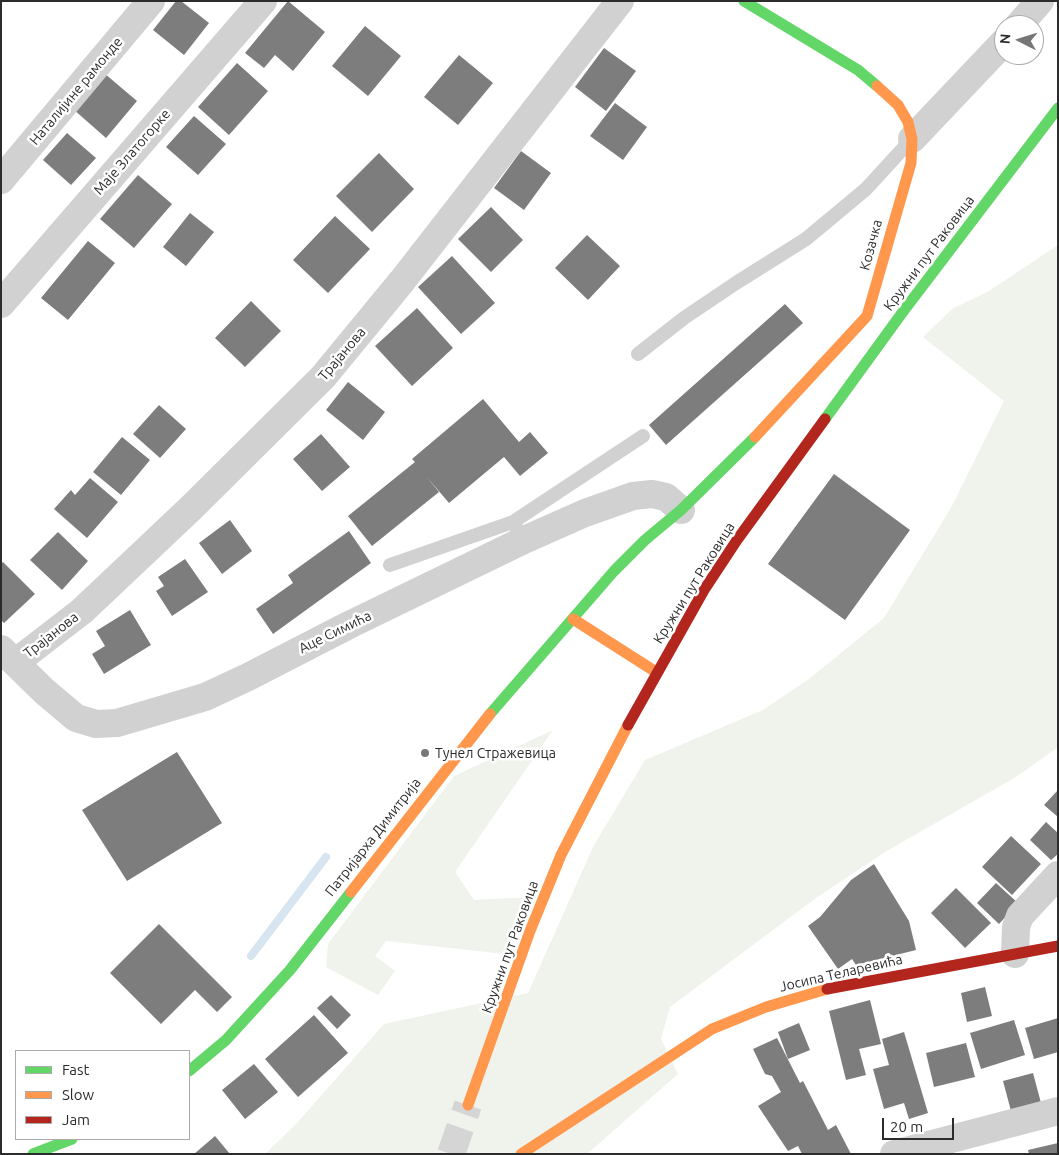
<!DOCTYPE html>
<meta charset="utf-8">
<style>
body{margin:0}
#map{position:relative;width:1059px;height:1155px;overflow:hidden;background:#fff;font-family:Ubuntu,sans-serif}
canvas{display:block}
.frame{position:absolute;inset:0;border:2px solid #2c2c2c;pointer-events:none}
.legend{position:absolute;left:15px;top:1050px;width:175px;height:90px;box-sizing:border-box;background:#fff;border:1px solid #ababab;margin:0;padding:6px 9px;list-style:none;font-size:15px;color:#2c2c2c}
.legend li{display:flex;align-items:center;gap:10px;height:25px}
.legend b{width:25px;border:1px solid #ababab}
.north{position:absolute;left:994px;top:15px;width:50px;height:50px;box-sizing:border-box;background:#fff;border:1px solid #ababab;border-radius:50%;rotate:275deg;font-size:14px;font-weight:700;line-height:20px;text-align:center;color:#2c2c2c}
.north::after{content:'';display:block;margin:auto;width:18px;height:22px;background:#767676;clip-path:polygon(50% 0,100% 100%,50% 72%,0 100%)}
.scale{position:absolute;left:882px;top:1118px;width:72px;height:22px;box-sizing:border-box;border:2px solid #2c2c2c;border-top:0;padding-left:6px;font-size:15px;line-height:18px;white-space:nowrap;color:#2c2c2c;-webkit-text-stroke:4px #fff;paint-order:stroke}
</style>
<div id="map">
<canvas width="1059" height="1155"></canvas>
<div class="frame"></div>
<ul class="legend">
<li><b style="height:6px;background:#63d668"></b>Fast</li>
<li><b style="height:6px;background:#ff974d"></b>Slow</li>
<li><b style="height:6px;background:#b3261e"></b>Jam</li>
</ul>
<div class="north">N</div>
<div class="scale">20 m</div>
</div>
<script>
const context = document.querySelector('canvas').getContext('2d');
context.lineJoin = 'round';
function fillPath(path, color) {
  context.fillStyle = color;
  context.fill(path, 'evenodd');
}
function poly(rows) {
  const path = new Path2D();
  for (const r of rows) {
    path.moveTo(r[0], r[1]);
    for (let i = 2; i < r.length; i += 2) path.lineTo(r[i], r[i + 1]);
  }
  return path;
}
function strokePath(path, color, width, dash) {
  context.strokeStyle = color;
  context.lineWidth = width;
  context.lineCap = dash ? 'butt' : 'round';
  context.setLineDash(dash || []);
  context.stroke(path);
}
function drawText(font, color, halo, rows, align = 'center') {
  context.font = font + ' Ubuntu,sans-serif';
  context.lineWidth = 5;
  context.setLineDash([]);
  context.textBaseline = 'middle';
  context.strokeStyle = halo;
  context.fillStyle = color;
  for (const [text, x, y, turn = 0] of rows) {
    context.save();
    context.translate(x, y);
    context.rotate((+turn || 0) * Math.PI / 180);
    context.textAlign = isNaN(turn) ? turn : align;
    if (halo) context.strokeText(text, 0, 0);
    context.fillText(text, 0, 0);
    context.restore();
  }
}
fillPath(poly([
 [1058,245,1058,747,1016,777,885,852,816,898,670,1007,661,1039,678,1074,587,1154,265,1154,297,1123,384,1024,528,993,594,845,645,760,763,710,809,679,884,618,952,506,1004,401,923,337,952,309,989,291],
 [553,730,455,872,474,900,534,897,505,954,386,941,375,956,395,971,378,995,326,967,328,944,454,776]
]), '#eff3eb');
strokePath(poly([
 [251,956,326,857]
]), '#d7e5f0', 8);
fillPath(poly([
 [176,1,181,1,209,23,184,55,153,30],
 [288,1,325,32,293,71,275,55,264,68,245,53],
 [365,26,401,56,368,96,332,66],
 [604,48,636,71,606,111,575,87],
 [459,55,493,83,458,125,424,97],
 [237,63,268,91,229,135,198,107],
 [104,73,137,101,106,138,73,109],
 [615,103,647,127,623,160,590,136],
 [194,116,226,144,198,175,166,147],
 [67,133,96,158,71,185,43,160],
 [521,151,551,173,524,210,494,188],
 [379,153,414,189,372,232,336,196],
 [138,175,172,204,134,248,100,219],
 [491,207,523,240,491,272,458,239],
 [190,213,214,232,186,266,163,247],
 [335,216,370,249,328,293,293,260],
 [587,235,620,266,588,300,555,268],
 [88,241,115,263,68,320,41,298],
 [452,256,495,303,461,334,418,287],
 [251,301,281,331,245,367,215,338],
 [785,304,803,323,666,445,649,425],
 [417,308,453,348,412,386,375,346],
 [348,382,385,412,363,440,326,410],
 [483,399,519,442,530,432,548,453,520,476,504,457,449,503,426,476,439,492,372,546,348,516,415,462,412,459],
 [159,405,186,429,160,458,133,434],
 [321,434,350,467,322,491,293,459],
 [122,437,150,460,121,495,93,472],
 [834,474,910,530,845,620,768,564],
 [90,478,118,502,87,538,54,509,71,490,75,495],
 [230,520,252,551,222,574,199,543],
 [349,531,371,563,273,634,256,609,293,583,288,575],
 [58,532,88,561,62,590,30,560],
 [185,559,208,592,172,616,156,591,164,586,158,577],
 [3,562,35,594,4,623,1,620,1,564],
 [130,610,151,645,104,674,92,654,105,646,96,631],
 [177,752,222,823,127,881,82,810],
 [1058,790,1058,817,1044,805],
 [1046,822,1058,833,1058,854,1051,860,1030,840],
 [1011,836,1041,864,1012,895,982,867],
 [874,864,909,921,916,950,856,965,852,959,838,969,808,926,820,917,851,880],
 [996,883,1018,903,999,924,977,903],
 [956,888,991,923,965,948,931,913],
 [159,924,232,997,217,1012,195,990,161,1024,110,973],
 [985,987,992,1016,967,1022,961,993],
 [331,995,351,1015,337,1029,317,1008],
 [870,1000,881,1044,859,1049,866,1075,846,1080,829,1011],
 [314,1015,348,1053,298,1097,265,1059],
 [1058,1018,1058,1052,1034,1059,1025,1028],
 [1014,1020,1025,1055,981,1069,970,1033],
 [799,1023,810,1050,788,1059,778,1032],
 [904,1032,928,1113,909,1119,904,1103,884,1109,873,1069,889,1065,882,1039],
 [777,1038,800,1083,803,1081,828,1130,836,1125,851,1154,802,1154,798,1146,788,1151,758,1106,781,1092,772,1076,765,1074,753,1049],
 [966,1043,975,1077,934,1087,926,1053],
 [254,1064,278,1092,245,1119,222,1090],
 [1033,1073,1041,1103,1011,1111,1003,1081],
 [215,1136,230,1154,194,1154],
 [1058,1143,1058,1154,1029,1154,1028,1150]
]), '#7d7d7d');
strokePath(poly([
 [451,1154,468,1105]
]), '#d5d5d5', 28, [28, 14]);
strokePath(poly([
 [638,354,684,318,736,283,806,239,866,189,910,141],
 [513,522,643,436],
 [390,565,513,522,517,529]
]), '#d1d1d1', 14);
strokePath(poly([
 [1019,25,1040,1],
 [912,139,1004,42],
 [1,180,151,1],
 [1,304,263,1],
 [1,649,44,691,76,718,96,724,117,723,205,697,248,677,349,625,524,540,585,513,633,496,652,494,666,497,681,510],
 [16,662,82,611,191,508,323,377,402,281,620,1],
 [1015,954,1016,927,1020,916,1058,875],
 [894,1154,1058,1111]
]), '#d1d1d1', 28);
strokePath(poly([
 [744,1,858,70,877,86],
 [825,419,902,313,1058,108],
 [490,714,614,571,645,540,681,510,755,437],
 [189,1071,226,1040,290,970,351,892],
 [33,1154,72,1139]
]), '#63d668', 11);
strokePath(poly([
 [755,437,867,316,911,163,912,139,908,122,898,105,877,86],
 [573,619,656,672],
 [351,892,490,714],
 [468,1105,530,931,561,855,628,725],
 [521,1154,712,1029,766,1007,827,989]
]), '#ff974d', 11);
strokePath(poly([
 [628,725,704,590,737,540,825,419],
 [827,989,1058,946]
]), '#b3261e', 11);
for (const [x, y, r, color] of [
 [425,753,5,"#767676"]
]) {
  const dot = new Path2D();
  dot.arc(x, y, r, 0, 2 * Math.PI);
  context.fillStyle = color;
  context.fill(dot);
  strokePath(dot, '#fff', 2);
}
drawText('14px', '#2c2c2c', '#fff', [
 ["Наталијине рамонде",76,91,-50],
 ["Маје Златогорке",132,152,-49],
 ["Козачка",871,245,-75],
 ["Кружни пут Раковица",929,253,-53],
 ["Трајанова",342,354,-50],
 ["Кружни пут Раковица",694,583,-58],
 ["Аце Симића",335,632,-26],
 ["Трајанова",51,635,-38],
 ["Патријарха Димитрија",373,837,-52],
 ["Кружни пут Раковица",510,947,-70],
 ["Јосипа Теларевића",841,973,-13]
]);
drawText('14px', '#2c2c2c', '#fff', [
 ["Тунел Стражевица",435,753]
], 'left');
</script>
